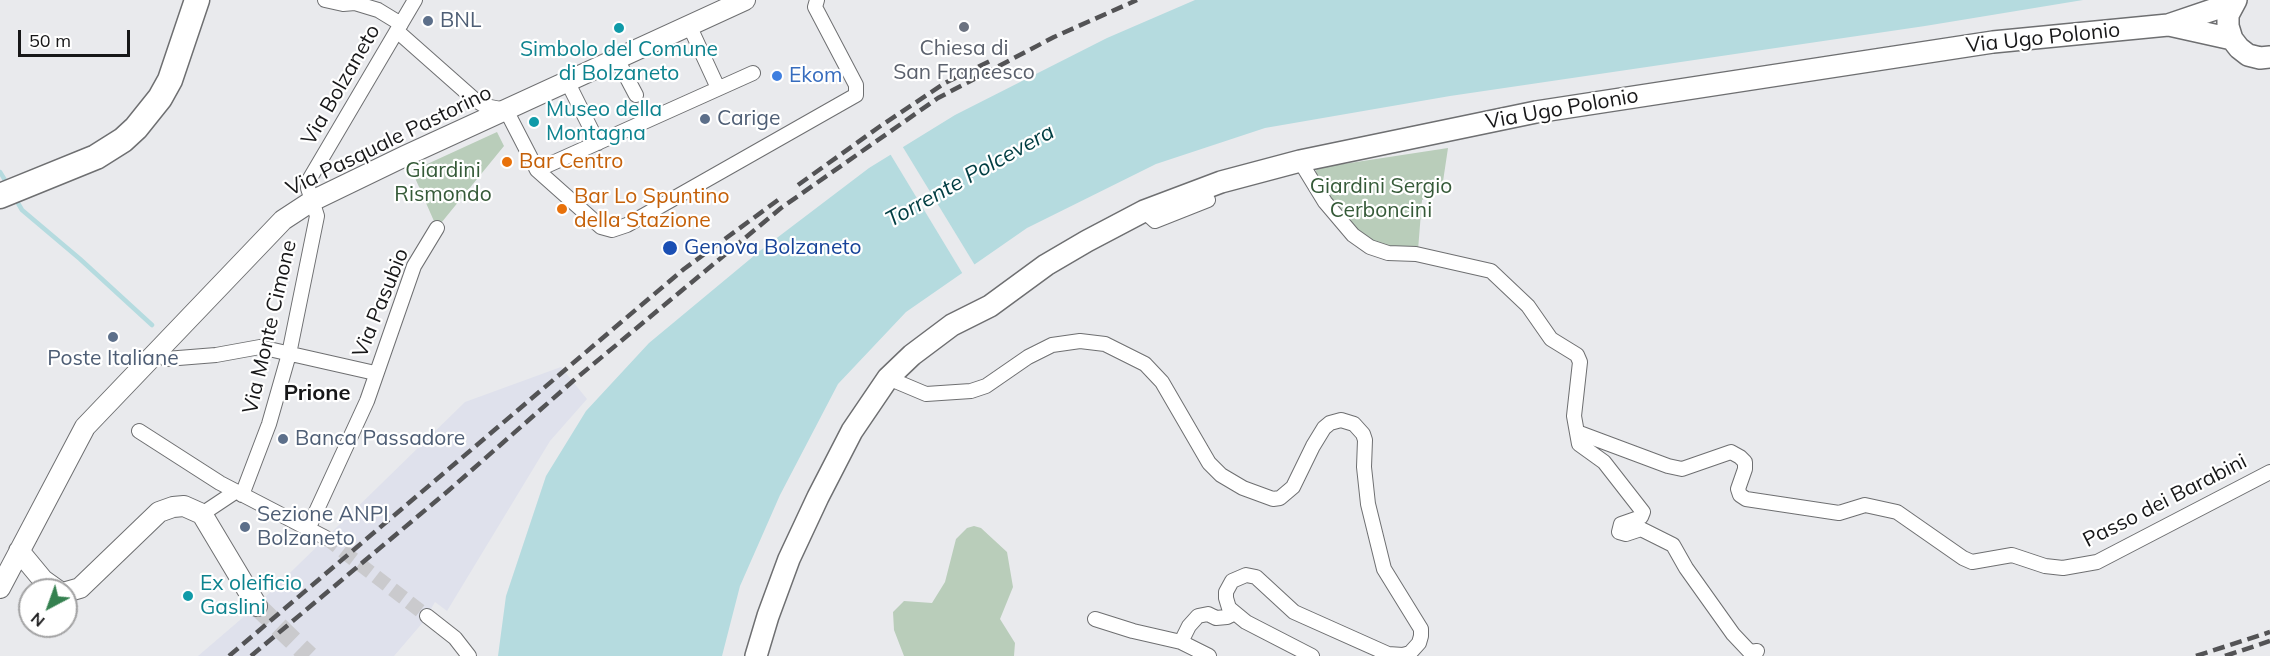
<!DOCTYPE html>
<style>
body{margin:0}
#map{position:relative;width:2270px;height:656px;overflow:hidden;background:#e9eaed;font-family:Mulish,sans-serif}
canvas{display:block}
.north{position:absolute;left:18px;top:578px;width:60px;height:60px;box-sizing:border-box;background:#fff;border:2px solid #a2a2a3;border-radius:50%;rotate:221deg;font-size:16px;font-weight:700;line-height:24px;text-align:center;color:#171718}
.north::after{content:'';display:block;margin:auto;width:21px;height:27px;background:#358150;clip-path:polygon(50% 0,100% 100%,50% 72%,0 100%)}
.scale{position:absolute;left:18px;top:30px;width:112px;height:27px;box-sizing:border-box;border:3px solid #171718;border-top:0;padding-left:8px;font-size:18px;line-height:21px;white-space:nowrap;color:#171718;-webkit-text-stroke:4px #fff;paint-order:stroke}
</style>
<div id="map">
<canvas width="2270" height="656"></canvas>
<div class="north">N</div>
<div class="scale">50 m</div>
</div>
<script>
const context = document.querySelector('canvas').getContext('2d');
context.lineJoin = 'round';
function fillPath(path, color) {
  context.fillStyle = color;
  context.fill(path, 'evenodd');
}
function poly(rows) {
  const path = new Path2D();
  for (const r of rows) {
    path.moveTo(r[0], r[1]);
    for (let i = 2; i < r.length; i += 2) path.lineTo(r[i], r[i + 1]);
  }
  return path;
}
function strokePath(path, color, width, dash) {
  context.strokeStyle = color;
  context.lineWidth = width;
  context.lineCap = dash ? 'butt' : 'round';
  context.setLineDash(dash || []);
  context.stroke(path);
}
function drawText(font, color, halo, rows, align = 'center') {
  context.font = font + ' Mulish,sans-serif';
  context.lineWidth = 4.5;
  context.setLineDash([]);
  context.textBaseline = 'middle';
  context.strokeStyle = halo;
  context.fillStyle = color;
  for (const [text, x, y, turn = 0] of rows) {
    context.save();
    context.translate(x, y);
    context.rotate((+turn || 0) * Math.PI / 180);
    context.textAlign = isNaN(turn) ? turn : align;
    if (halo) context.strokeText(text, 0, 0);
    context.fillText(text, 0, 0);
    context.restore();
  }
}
fillPath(poly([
 [561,367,587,399,550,441,447,611,435,602,424,621,394,656,198,656,254,608,465,402]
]), '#dfe1ec');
fillPath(poly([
 [497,132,504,146,437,228,412,171],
 [1448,148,1442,188,1422,200,1418,250,1387,250,1367,242,1329,199,1315,173,1317,168],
 [974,526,981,528,1007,552,1013,587,1000,619,1015,643,1014,656,904,656,894,630,893,612,904,601,932,603,945,582,956,539,967,528]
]), '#b9cdba');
fillPath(poly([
 [1195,0,2083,0,1925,26,1450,96,1265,128,1156,164,1027,228,906,312,838,384,780,495,740,586,722,656,498,656,506,596,546,476,586,411,649,343,761,250,869,168,955,115,1107,38]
]), '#b5dbdf');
fillPath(poly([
 [901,144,976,267,964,276,889,152]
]), '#e9eaed');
strokePath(poly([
 [0,172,8,185],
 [15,198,22,210,80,259,152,325]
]), '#b5dbdf', 4.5);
strokePath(poly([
 [326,538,427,616]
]), '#cacacd', 14, [14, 7]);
strokePath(poly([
 [257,606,309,656]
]), '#cacacd', 20, [20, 10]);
const street = poly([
 [325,0,343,4,355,3,378,10,401,24],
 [689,25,718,88],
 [397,31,475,100,485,106,506,110,537,170,601,227,612,230,627,225,856,95,856,85,815,7,817,0],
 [617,59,636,95],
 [567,81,598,143],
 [1300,161,1325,202,1353,235,1370,247,1388,253,1416,254,1491,271,1528,306,1551,339,1577,355,1580,362,1574,416,1579,444,1604,462,1643,512,1641,517,1621,524,1619,532,1626,534,1641,529,1673,545,1686,568,1733,634,1750,652,1757,651],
 [537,170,753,73],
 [1144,211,1155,221,1208,200],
 [156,351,166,359,216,355,260,347,375,373],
 [888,378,926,394,971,391,986,386,1028,357,1052,345,1080,341,1105,344,1145,364,1162,382,1209,463,1221,475,1243,488,1273,499,1280,498,1293,487,1313,446,1324,428,1330,423,1341,420,1354,424,1363,434,1365,440,1364,467,1368,504,1384,569,1421,629,1421,636,1419,643,1410,653,1403,655,1388,654,1294,612,1256,577,1246,575,1232,581,1226,592,1226,598,1229,608,1235,613,1246,622,1312,656],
 [139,431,220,483,326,538],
 [1577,432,1668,466,1682,469,1731,452,1740,457,1745,462,1745,469,1738,489,1740,495,1746,499,1839,513,1865,505,1897,512,1963,558,1972,562,2012,555,2045,566,2063,568,2097,562,2270,472],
 [242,495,269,424,289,354,317,216,308,188,309,180,415,0],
 [202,514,235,492],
 [309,527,367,401,414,266,437,228],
 [427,616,455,638,469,656],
 [1095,619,1133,631,1181,642],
 [1209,656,1181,642,1189,626,1198,616,1208,614,1216,618,1227,617,1235,613]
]);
const secondary = poly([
 [19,551,43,580,57,590],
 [0,588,85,427,283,220,312,201,405,156,745,0],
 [66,592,80,588,159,512,173,507,184,506,202,514,257,606]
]);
const primary = poly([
 [2236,0,2228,15,2228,26,2232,39,2239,48,2248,55,2260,58,2270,57],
 [2169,25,2232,39],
 [756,656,768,616,789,559,818,497,852,431,888,378,912,355,952,325,990,306,1046,265,1087,241,1144,211,1221,182,1300,161,1536,112,1993,42,2168,25,2233,3]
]);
const highway = poly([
 [0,196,96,157,123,140,136,128,160,98,170,80,197,0]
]);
strokePath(street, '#6e6f71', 16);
strokePath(secondary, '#6e6f71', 22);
strokePath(primary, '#6e6f71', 24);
strokePath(highway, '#6e6f71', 27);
strokePath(street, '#fff', 14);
strokePath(secondary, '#fff', 20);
strokePath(primary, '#fff', 21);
strokePath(highway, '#fff', 24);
strokePath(poly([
 [798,185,879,127,945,83,994,59],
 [229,656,626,318,684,269,778,200],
 [251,656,448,491,573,381,781,208,938,98,1054,37,1137,0],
 [2196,656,2270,632],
 [2225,656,2270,641]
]), '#535355', 4.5, [12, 6]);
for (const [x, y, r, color] of [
 [428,21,6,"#5c6f8a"],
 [964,27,6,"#6b7280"],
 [619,28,6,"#0f9aa8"],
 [777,76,6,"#3f7fe0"],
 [705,119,6,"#5c6f8a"],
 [534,122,6,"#0f9aa8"],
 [507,162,6,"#e8710a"],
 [562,209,6,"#e8710a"],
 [670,248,8,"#1a4fb4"],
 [113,337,6,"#5c6f8a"],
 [283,439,6,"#5c6f8a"],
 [245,527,6,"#5c6f8a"],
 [188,596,6,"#0f9aa8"]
]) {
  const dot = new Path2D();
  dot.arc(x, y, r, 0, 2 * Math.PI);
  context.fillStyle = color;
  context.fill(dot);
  strokePath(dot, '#fff', 2);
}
drawText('21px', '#4e5e75', '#fff', [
 ["BNL",440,21],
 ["Carige",717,119],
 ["Poste Italiane",113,359,"center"],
 ["Banca Passadore",295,439],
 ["Sezione ANPI",257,515],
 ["Bolzaneto",257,539]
], 'left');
drawText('21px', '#171718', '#fff', [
 ["Via Ugo Polonio",2043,38,-6],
 ["Via Bolzaneto",341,85,-60],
 ["Via Ugo Polonio",1562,109,-10],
 ["Via Pasquale Pastorino",389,141,-26],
 ["Via Pasubio",381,303,-68],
 ["Via Monte Cimone",270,327,-77],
 ["Passo dei Barabini",2165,501,-27]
]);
drawText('21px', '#5b616d', '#fff', [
 ["Chiesa di",964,49],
 ["San Francesco",964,73]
]);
drawText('21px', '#0d838f', '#fff', [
 ["Simbolo del Comune",619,50,"center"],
 ["di Bolzaneto",619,74,"center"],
 ["Museo della",546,110],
 ["Montagna",546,134],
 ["Ex oleificio",200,584],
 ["Gaslini",200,608]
], 'left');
drawText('21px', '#366cbe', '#fff', [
 ["Ekom",789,76]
], 'left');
drawText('21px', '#c56008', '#fff', [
 ["Bar Centro",519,162],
 ["Bar Lo Spuntino",574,197],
 ["della Stazione",574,221]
], 'left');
drawText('21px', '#355a38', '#fff', [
 ["Giardini",443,171],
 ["Rismondo",443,195],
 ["Giardini Sergio",1381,187],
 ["Cerboncini",1381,211]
]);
drawText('21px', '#164399', '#fff', [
 ["Genova Bolzaneto",684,248]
], 'left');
drawText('italic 22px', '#003d42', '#fff', [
 ["Torrente Polcevera",970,176,-29]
]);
drawText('bold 22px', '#171718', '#fff', [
 ["Prione",317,393]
]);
</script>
